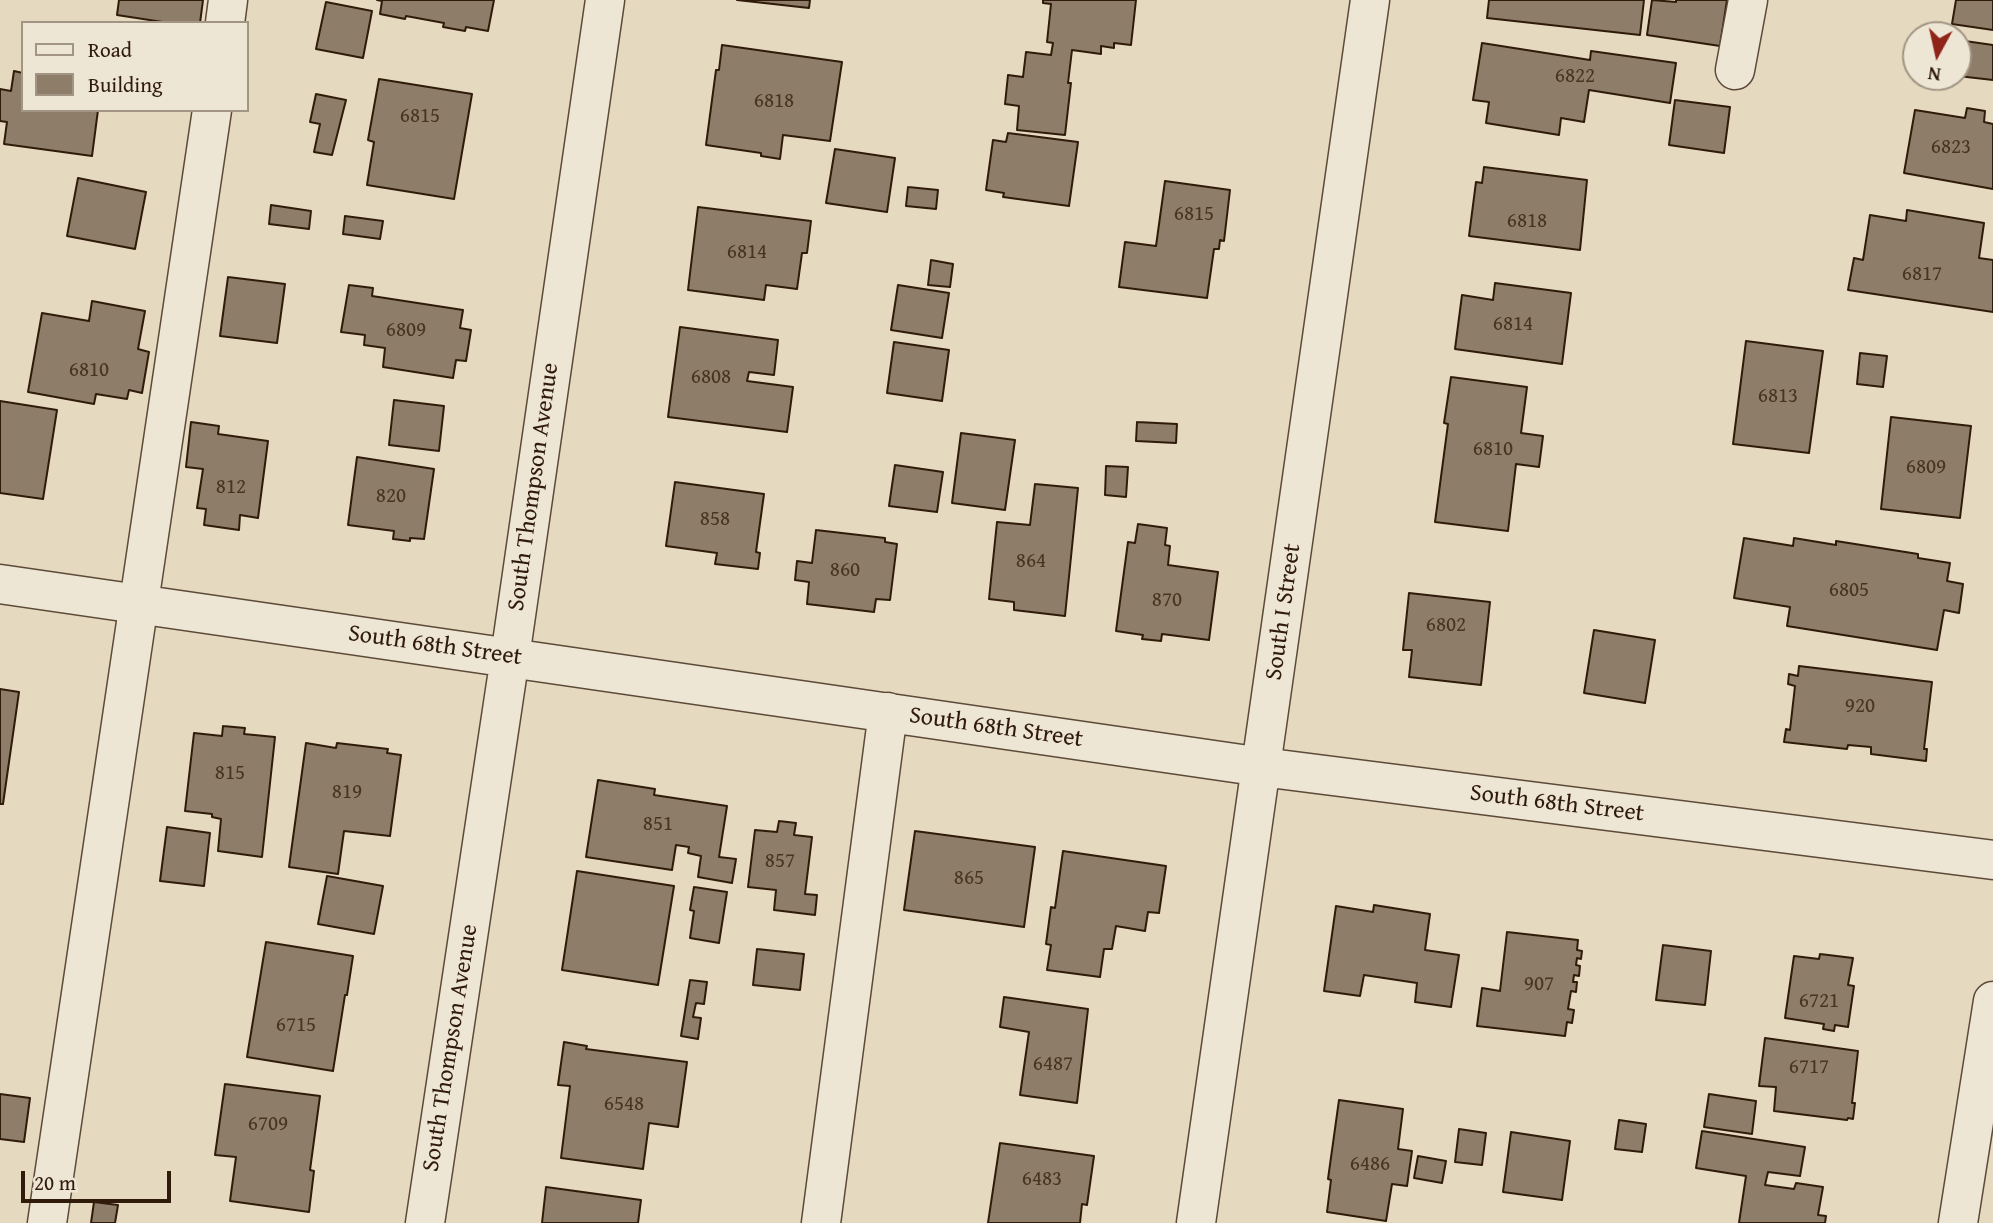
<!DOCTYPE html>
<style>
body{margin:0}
#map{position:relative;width:1993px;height:1223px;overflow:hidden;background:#e5d9bf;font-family:"Gentium Book Plus",serif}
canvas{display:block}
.legend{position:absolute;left:21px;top:21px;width:228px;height:91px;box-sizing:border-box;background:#eee6d5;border:2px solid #a29584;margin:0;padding:9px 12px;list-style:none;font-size:21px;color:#301b0b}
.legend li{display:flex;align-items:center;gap:14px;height:35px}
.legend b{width:35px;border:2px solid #a29584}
.north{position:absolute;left:1902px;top:21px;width:70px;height:70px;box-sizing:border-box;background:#eee6d5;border:2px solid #a29584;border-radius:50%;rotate:188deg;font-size:19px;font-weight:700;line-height:28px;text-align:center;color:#301b0b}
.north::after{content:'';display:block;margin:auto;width:24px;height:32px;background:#8f2418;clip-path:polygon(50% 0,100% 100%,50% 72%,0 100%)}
.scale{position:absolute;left:21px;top:1171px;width:150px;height:32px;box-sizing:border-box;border:4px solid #301b0b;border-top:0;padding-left:9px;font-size:21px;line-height:24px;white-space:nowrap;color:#301b0b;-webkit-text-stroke:5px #eee6d5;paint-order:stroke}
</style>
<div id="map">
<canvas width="1993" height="1223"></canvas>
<ul class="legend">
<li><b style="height:9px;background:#eee6d5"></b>Road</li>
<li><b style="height:19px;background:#8e7e69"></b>Building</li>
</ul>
<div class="north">N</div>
<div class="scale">20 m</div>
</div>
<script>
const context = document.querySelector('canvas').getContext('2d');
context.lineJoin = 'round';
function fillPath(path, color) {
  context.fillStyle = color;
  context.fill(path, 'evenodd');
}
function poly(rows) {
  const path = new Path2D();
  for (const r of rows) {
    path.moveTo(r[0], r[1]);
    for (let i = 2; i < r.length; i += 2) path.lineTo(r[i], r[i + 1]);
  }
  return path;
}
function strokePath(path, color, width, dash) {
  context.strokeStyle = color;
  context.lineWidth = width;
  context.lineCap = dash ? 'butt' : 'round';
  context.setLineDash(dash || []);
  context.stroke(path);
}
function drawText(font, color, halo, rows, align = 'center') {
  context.font = font + ' "Gentium Book Plus",serif';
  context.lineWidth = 6;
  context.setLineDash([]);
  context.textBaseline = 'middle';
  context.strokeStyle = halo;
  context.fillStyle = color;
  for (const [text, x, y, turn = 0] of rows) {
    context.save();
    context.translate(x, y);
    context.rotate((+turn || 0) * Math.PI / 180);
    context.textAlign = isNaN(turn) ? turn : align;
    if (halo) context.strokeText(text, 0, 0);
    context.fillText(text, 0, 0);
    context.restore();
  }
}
const building = poly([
 [119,0,203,0,200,23,169,23,117,15,119,0],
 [377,0,494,0,488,31,466,27,465,31,443,27,444,23,406,16,405,19,380,14,382,1,377,0],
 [737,0,810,0,809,8,737,0],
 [1043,0,1136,0,1131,45,1114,43,1114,48,1101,46,1101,54,1072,50,1068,83,1071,83,1065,135,1017,130,1019,106,1005,104,1008,75,1023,77,1026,52,1051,55,1053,43,1047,42,1051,4,1043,3,1043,0],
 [1489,0,1644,0,1640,35,1487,18,1489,0],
 [1652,0,1676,2,1676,0,1727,0,1720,46,1647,35,1652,0],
 [1956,0,1993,0,1993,30,1952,24,1956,0],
 [326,2,372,11,363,58,316,49,326,2],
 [1958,40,1993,45,1993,80,1958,76,1958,40],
 [1482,43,1590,60,1591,51,1676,63,1670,103,1589,90,1584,122,1561,118,1559,135,1486,123,1489,102,1473,100,1482,43],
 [722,45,842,62,830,141,783,135,780,159,761,156,761,153,706,145,716,70,719,70,722,45],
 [14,71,23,73,23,110,98,110,92,156,4,144,7,122,0,121,0,89,11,91,14,71],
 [379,79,472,94,454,199,367,185,374,142,368,140,379,79],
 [316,94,346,100,332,155,314,152,320,124,310,122,316,94],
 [1675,100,1730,107,1724,153,1669,145,1675,100],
 [1967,108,1985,111,1984,122,1993,124,1993,189,1904,173,1915,110,1965,118,1967,108],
 [1008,133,1078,142,1069,206,1003,197,1004,193,986,190,993,140,1006,142,1008,133],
 [835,149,895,158,887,212,826,203,835,149],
 [1484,167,1587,180,1580,250,1469,236,1476,182,1482,183,1484,167],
 [78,178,146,192,135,249,67,236,78,178],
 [1165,181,1230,190,1224,241,1220,240,1219,249,1214,249,1207,298,1119,287,1125,242,1156,246,1165,181],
 [908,187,938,190,936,209,906,206,908,187],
 [271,205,311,211,309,229,269,224,271,205],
 [698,207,811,221,807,253,802,253,797,289,766,285,764,300,688,290,698,207],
 [1907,210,1984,223,1979,258,1993,260,1993,312,1848,290,1854,258,1863,260,1870,215,1906,221,1907,210],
 [345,216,383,221,380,239,343,234,345,216],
 [931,260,953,264,950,287,928,285,931,260],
 [228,277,285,284,277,343,220,336,228,277],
 [1495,283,1571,293,1562,364,1455,349,1462,295,1493,300,1495,283],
 [349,285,373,288,372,296,463,310,460,328,471,330,466,361,456,360,453,378,383,367,385,348,364,345,365,335,341,332,349,285],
 [898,285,949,293,942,338,891,330,898,285],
 [92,301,145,311,138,349,149,352,142,393,129,390,127,399,96,394,94,404,28,392,42,313,89,321,92,301],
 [680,327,778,340,774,375,749,372,747,381,793,387,787,432,668,417,680,327],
 [1746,341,1823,351,1809,453,1733,444,1746,341],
 [894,342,949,350,942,401,887,393,894,342],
 [1860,353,1887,356,1883,387,1857,384,1860,353],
 [1451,377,1527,387,1521,433,1543,436,1539,467,1516,464,1508,531,1435,522,1448,424,1444,423,1451,377],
 [394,400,444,406,439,451,389,445,394,400],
 [0,401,57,410,43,499,0,493,0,401],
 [1891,417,1971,426,1960,518,1881,509,1891,417],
 [191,422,219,426,218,434,268,441,258,518,240,515,239,530,204,525,206,509,197,508,203,469,186,467,191,422],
 [1137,422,1177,424,1176,443,1136,441,1137,422],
 [961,433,1015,440,1005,510,952,503,961,433],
 [357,457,434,469,424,539,410,538,410,541,393,539,394,531,348,525,357,457],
 [895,465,943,472,937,512,889,506,895,465],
 [1106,466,1128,467,1126,497,1105,495,1106,466],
 [675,482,764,494,756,552,760,553,758,569,715,564,717,553,666,546,675,482],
 [1035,484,1078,488,1065,616,1014,610,1014,602,989,599,997,522,1030,525,1035,484],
 [1138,524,1167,528,1165,545,1170,546,1168,565,1218,572,1209,640,1162,634,1161,641,1142,639,1143,635,1116,631,1128,542,1135,543,1138,524],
 [816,530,885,538,885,542,897,544,890,600,876,599,874,612,807,604,809,582,795,580,797,561,812,563,816,530],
 [1744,538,1793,546,1794,538,1836,545,1836,541,1918,554,1918,558,1950,563,1947,581,1963,584,1959,613,1944,610,1937,650,1787,626,1790,607,1734,598,1744,538],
 [1409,593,1490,602,1481,685,1409,677,1412,650,1403,650,1409,593],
 [1594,630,1655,640,1645,703,1584,693,1594,630],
 [1799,666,1932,682,1924,749,1927,749,1926,761,1871,754,1871,747,1848,745,1847,749,1784,742,1786,729,1790,730,1795,686,1788,684,1789,674,1798,676,1799,666],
 [0,689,19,692,3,804,0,804,0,689],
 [223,726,245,728,244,734,275,737,262,857,218,851,221,819,212,817,212,814,185,811,194,733,222,736,223,726],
 [306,743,336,748,337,743,388,749,387,753,401,755,390,836,344,831,338,874,289,867,306,743],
 [598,780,655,789,654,795,727,806,719,857,736,859,732,883,698,877,701,856,688,853,689,847,676,845,672,870,586,857,598,780],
 [779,821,796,823,794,835,812,837,805,894,817,895,815,915,774,910,776,890,748,887,755,830,777,832,779,821],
 [167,827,210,833,204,886,160,881,167,827],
 [915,831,1035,847,1024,927,904,910,915,831],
 [1063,851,1166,866,1159,913,1148,912,1145,931,1116,926,1112,949,1104,949,1100,977,1047,970,1051,945,1046,944,1051,907,1055,908,1063,851],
 [577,871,674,886,658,985,562,970,577,871],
 [327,876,383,886,374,934,318,924,327,876],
 [694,887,727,892,719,943,690,938,694,911,690,910,694,887],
 [1374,905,1430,914,1425,950,1459,955,1451,1007,1415,1002,1417,983,1364,975,1360,996,1324,991,1336,906,1373,912,1374,905],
 [1507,932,1578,940,1577,950,1582,951,1581,959,1577,958,1576,965,1580,966,1579,976,1574,975,1573,982,1577,982,1576,992,1571,991,1568,1009,1574,1010,1572,1023,1567,1022,1565,1036,1477,1026,1482,988,1500,991,1507,932],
 [266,942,353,956,347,995,345,995,333,1071,247,1057,266,942],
 [1663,945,1711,951,1705,1005,1656,1000,1663,945],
 [757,949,804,954,800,990,753,985,757,949],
 [1820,954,1853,958,1848,985,1854,986,1848,1027,1835,1025,1834,1031,1823,1029,1824,1024,1785,1018,1794,956,1819,959,1820,954],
 [690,980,707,982,704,1004,696,1003,693,1017,701,1018,698,1039,681,1036,690,980],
 [1004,997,1088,1009,1077,1103,1020,1095,1029,1032,1000,1027,1004,997],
 [1765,1038,1858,1051,1852,1103,1855,1103,1853,1119,1848,1118,1847,1120,1774,1111,1776,1087,1759,1086,1765,1038],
 [564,1042,587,1046,586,1049,687,1062,678,1127,649,1123,643,1169,561,1158,570,1086,558,1085,564,1042],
 [225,1084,320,1096,310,1170,314,1171,309,1212,230,1201,236,1157,215,1155,225,1084],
 [0,1094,30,1098,24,1142,0,1139,0,1094],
 [1709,1094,1756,1101,1752,1134,1704,1127,1709,1094],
 [1339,1100,1403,1109,1398,1149,1412,1151,1407,1186,1392,1184,1386,1221,1327,1212,1331,1180,1328,1179,1339,1100],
 [1619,1120,1646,1124,1642,1152,1615,1149,1619,1120],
 [1459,1129,1486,1133,1482,1165,1455,1162,1459,1129],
 [1702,1131,1805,1147,1800,1176,1768,1172,1765,1185,1794,1189,1796,1183,1823,1187,1818,1215,1826,1216,1825,1223,1739,1223,1746,1176,1696,1168,1702,1131],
 [1511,1132,1570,1141,1562,1200,1503,1192,1511,1132],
 [1000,1143,1094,1156,1087,1205,1082,1204,1080,1223,988,1223,1000,1143],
 [1418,1156,1446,1161,1442,1183,1414,1178,1418,1156],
 [546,1187,641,1200,638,1223,542,1223,546,1187],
 [94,1202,118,1205,115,1223,91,1223,94,1202]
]);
fillPath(building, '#8e7e69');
strokePath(building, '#301b0b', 2);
const minor = poly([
 [225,23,228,0],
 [1735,70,1748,0],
 [0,584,1262,767,1993,860],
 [47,1223,212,110],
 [425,1223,510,657,605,0],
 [821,1223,888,712],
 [1196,1223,1370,0],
 [1958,1223,1993,1001]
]);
strokePath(minor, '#5d4a38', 41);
strokePath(minor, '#eee6d5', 38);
drawText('21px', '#483422', null, [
 ["6822",1575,77],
 ["6818",774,102],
 ["6815",420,117],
 ["6823",1951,148],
 ["6815",1194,215],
 ["6818",1527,222],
 ["6814",747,253],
 ["6817",1922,275],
 ["6814",1513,325],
 ["6809",406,331],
 ["6810",89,371],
 ["6808",711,378],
 ["6813",1778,397],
 ["6810",1493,450],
 ["6809",1926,468],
 ["812",231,488],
 ["820",391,497],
 ["858",715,520],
 ["864",1031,562],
 ["860",845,571],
 ["6805",1849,591],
 ["870",1167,601],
 ["6802",1446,626],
 ["920",1860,707],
 ["815",230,774],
 ["819",347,793],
 ["851",658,825],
 ["857",780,862],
 ["865",969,879],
 ["907",1539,985],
 ["6721",1819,1002],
 ["6715",296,1026],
 ["6487",1053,1065],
 ["6717",1809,1068],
 ["6548",624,1105],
 ["6709",268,1125],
 ["6486",1370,1165],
 ["6483",1042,1180]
]);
drawText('24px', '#301b0b', '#eee6d5', [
 ["South Thompson Avenue",534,487,-82],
 ["South I Street",1284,612,-82],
 ["South 68th Street",435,646,8],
 ["South 68th Street",996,728,8],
 ["South 68th Street",1557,804,7],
 ["South Thompson Avenue",451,1048,-81]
]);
</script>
